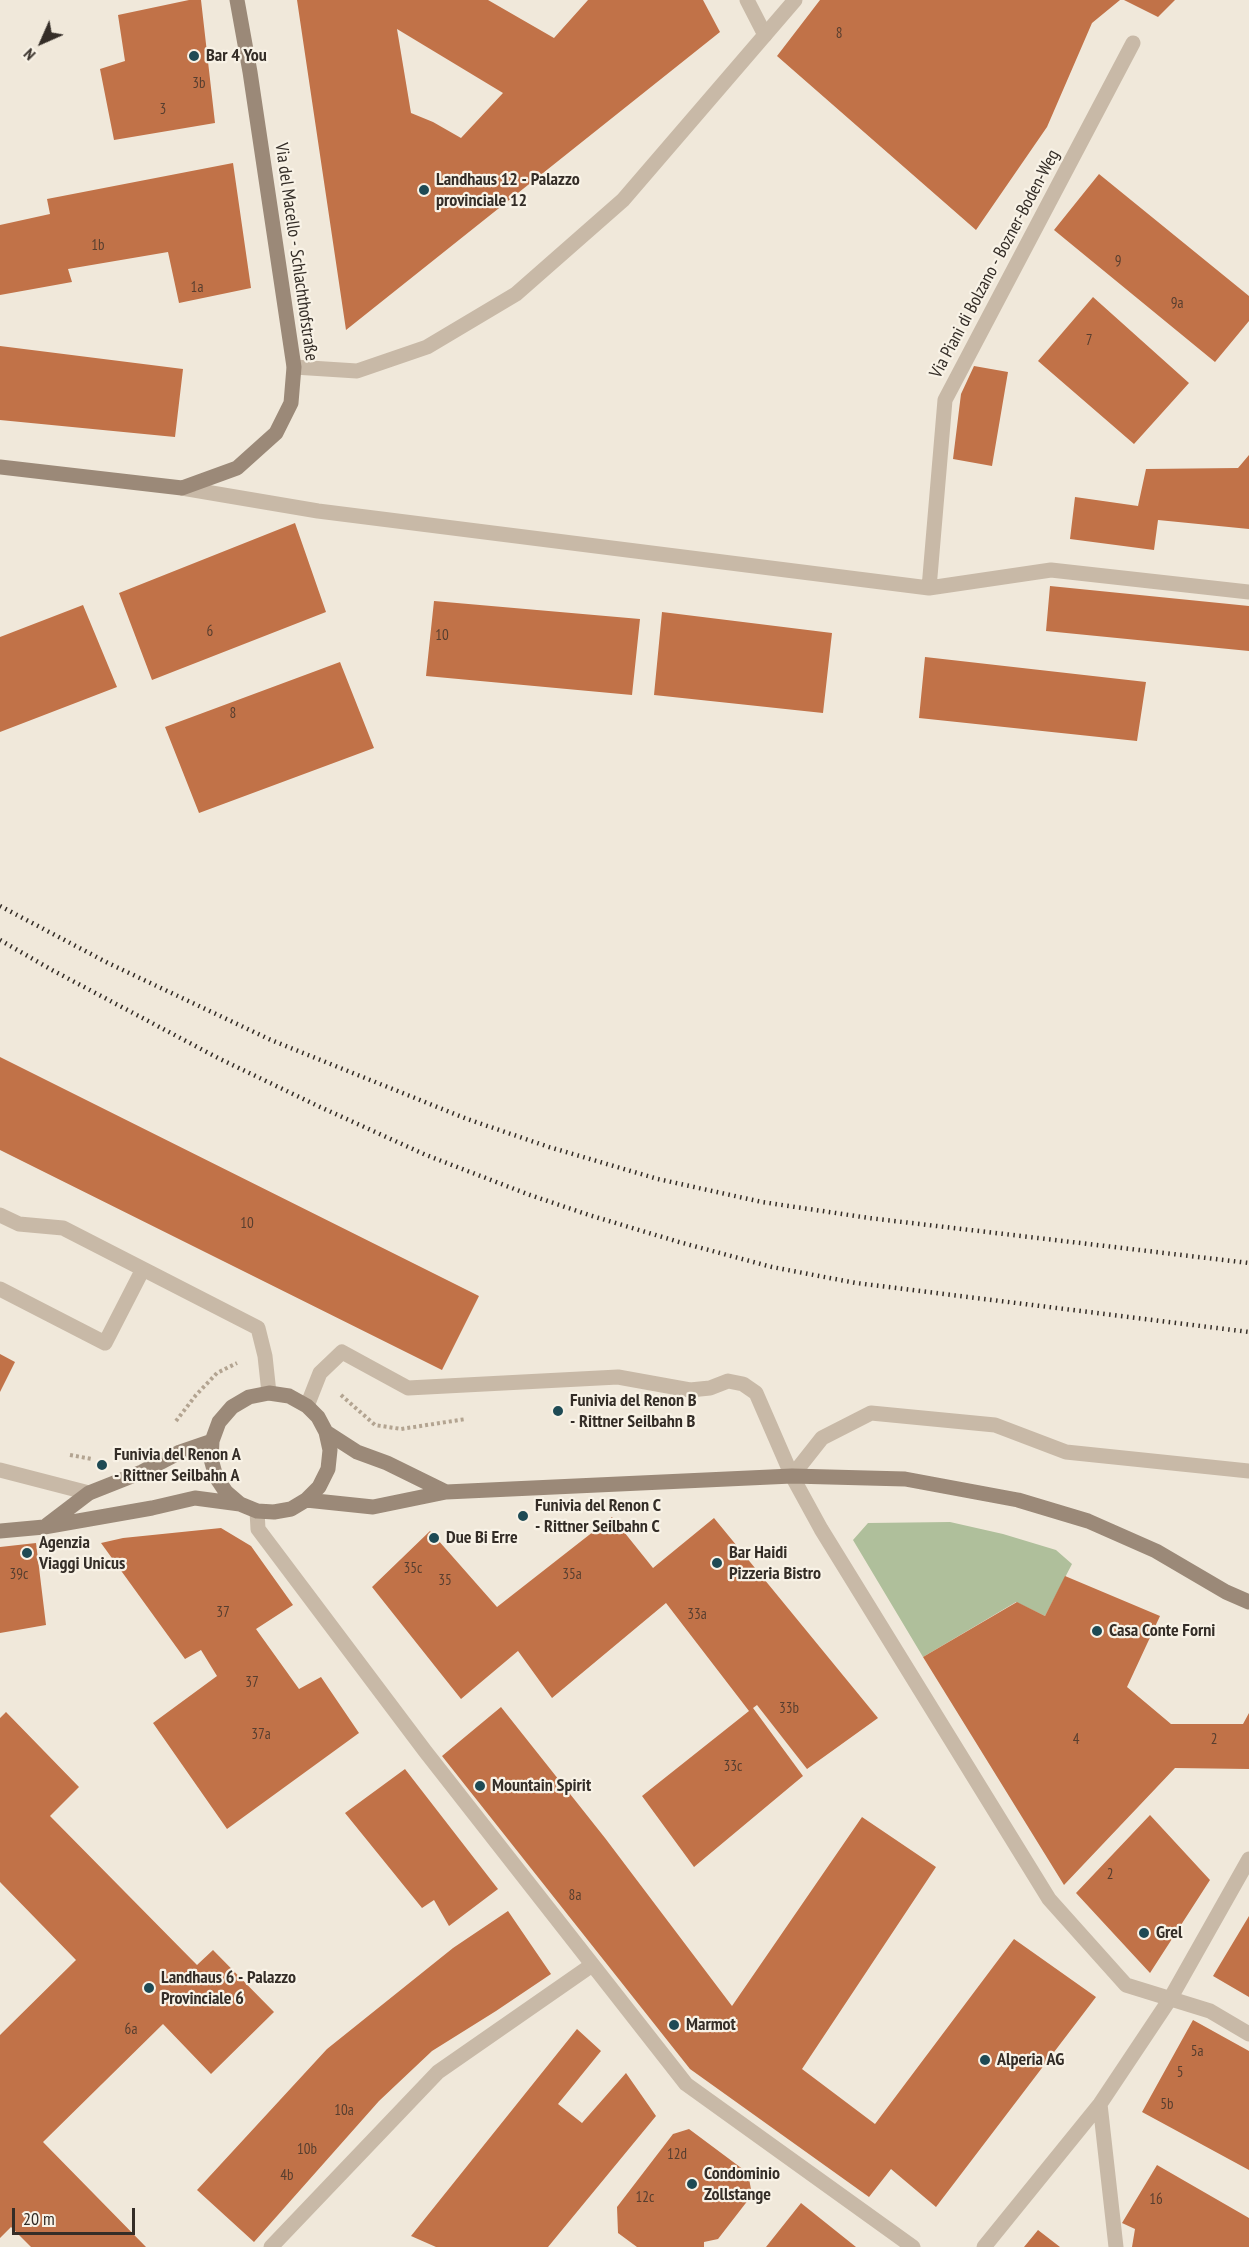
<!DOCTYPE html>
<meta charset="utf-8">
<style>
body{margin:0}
#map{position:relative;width:1249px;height:2247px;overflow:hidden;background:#f0e8da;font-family:"PT Sans Narrow",sans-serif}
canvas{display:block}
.north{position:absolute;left:12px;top:12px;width:60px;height:60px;-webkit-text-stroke:4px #f8f2e6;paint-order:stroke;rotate:225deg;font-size:16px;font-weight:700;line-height:24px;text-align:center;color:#342d27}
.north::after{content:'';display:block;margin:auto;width:21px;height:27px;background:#342d27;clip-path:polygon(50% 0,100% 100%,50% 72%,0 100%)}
.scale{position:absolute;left:12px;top:2208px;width:123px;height:27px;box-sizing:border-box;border:3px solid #342d27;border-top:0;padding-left:8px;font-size:18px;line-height:21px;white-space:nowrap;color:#342d27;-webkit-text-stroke:4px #f8f2e6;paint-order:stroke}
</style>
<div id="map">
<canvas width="1249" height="2247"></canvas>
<div class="north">N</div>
<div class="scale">20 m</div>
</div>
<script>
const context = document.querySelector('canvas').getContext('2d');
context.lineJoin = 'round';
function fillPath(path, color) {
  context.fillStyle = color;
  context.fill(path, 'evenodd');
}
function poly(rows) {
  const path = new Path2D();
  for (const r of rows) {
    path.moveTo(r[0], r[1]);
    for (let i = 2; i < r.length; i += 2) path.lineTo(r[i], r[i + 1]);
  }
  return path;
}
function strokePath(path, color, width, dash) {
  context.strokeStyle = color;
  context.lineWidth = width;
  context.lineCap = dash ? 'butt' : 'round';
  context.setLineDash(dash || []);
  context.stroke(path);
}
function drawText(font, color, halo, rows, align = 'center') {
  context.font = font + ' "PT Sans Narrow",sans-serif';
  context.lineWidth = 4.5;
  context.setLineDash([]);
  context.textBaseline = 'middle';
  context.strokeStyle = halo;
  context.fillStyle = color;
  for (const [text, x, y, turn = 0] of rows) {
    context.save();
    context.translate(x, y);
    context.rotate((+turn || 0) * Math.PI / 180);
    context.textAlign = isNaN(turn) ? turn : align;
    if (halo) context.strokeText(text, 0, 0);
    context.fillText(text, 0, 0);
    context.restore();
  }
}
fillPath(poly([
 [950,1522,1003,1534,1056,1550,1072,1564,1045,1616,1016,1602,923,1657,853,1540,868,1523]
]), '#afbf9b');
fillPath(poly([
 [189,0,201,0,215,123,114,140,100,69,125,61,118,15],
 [297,0,488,0,554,38,588,0,703,0,720,32,346,330],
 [397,29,503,93,461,138,433,122,411,113],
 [820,0,1120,0,1092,23,1047,127,976,230,777,56],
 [1124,0,1175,0,1158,17],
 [233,163,251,288,179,303,168,252,68,269,72,282,0,295,0,225,50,214,47,199],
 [1099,174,1249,296,1249,321,1215,362,1054,230],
 [1093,297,1189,383,1134,444,1038,361],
 [0,346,183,369,175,437,0,420],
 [974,366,1008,372,992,466,953,459,961,394],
 [1249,455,1249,529,1158,520,1154,550,1070,539,1075,497,1138,506,1146,469,1238,468],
 [295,523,326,612,152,680,119,593],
 [1050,586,1249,606,1249,651,1046,631],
 [434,601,640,619,632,695,426,676],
 [83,605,117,687,0,732,0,637],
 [662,612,832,633,823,713,654,695],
 [925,657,1146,682,1137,741,919,718],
 [340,662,374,748,199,813,165,727],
 [0,1057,479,1296,442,1370,0,1150],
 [0,1354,15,1362,0,1392],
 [612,1517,653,1568,714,1518,878,1718,807,1769,757,1705,753,1708,803,1776,694,1867,642,1796,749,1711,666,1603,552,1698,518,1651,461,1699,372,1587,430,1531,497,1607],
 [221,1528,251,1546,293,1605,256,1629,299,1689,321,1677,359,1733,227,1829,153,1723,217,1676,201,1650,185,1659,101,1543,123,1538],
 [36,1543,46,1625,0,1633,0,1547],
 [1065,1576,1160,1616,1127,1687,1171,1724,1243,1724,1249,1713,1249,1769,1175,1768,1064,1885,923,1657,1017,1602,1045,1616],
 [501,1707,605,1838,732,2006,862,1817,936,1867,802,2069,875,2124,1014,1939,1096,1997,936,2207,891,2169,869,2197,690,2069,442,1756],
 [6,1712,79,1787,50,1816,197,1965,213,1950,274,2012,211,2074,163,2024,43,2142,146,2247,31,2247,11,2227,0,2238,0,2035,76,1960,0,1882,0,1718],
 [405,1769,498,1889,449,1926,434,1900,422,1908,345,1813],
 [1150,1815,1210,1880,1150,1973,1076,1893],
 [508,1911,551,1974,496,2011,432,2051,379,2101,254,2242,197,2190,327,2049,453,1948],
 [1249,1916,1249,1997,1213,1976],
 [1193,2020,1249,2051,1249,2170,1142,2112],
 [577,2029,601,2051,558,2104,582,2123,626,2073,656,2116,548,2247,436,2247,411,2236],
 [689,2129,748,2173,752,2195,718,2239,704,2242,704,2247,637,2247,618,2233,617,2207,673,2134],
 [1157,2165,1249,2218,1249,2247,1132,2247,1135,2229,1122,2223],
 [801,2203,856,2247,766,2247],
 [1038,2230,1060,2247,1024,2247]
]), '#c17248');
strokePath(poly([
 [341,1395,375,1425,401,1429,466,1419],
 [176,1421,196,1395,217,1373,237,1363],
 [70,1455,92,1459]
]), '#b3a491', 4, [3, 3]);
strokePath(poly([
 [747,0,765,35],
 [0,1215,19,1224,63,1228,258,1328,265,1356,269,1393],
 [0,1289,105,1343,143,1269],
 [307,1406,320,1373,342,1352,408,1388,618,1377,690,1390,710,1388,728,1381,743,1384,756,1393,792,1476,822,1438,871,1413,995,1425,1066,1452,1249,1471],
 [0,1470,89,1493],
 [271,2247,438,2072,592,1965]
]), '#c8b9a7', 15);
strokePath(poly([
 [294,367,357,371,427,347,516,294,623,200,795,0],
 [182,488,318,511,929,588,1051,570,1249,592],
 [929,588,945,400,1133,43],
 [792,1476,821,1529,1049,1899,1126,1985,1210,2011,1249,2034],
 [257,1511,258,1529,425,1751,686,2084,913,2247],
 [1100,2104,1116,2247],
 [984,2247,1100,2104,1170,1999,1249,1859]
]), '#c8b9a7', 15);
strokePath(poly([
 [0,467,182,488,237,468,276,433,291,403,294,367,250,72,237,0],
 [326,1432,357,1452,387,1463,446,1492],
 [306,1500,373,1507,446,1492,792,1476,905,1479,1018,1500,1088,1521,1156,1551,1226,1592,1249,1602],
 [47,1525,89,1493,142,1472,180,1452,212,1441],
 [0,1531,44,1527,152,1508,195,1498,240,1504,257,1511,274,1512,291,1509,306,1500,319,1487,328,1469,330,1450,326,1432,318,1417,307,1406,289,1396,269,1393,249,1397,232,1407,219,1422,212,1441,211,1459,216,1477,226,1492,240,1504]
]), '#9b8978', 15);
strokePath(poly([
 [0,906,108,963,271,1040,467,1119,549,1147,658,1179,762,1202,869,1218,1249,1263],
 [0,940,52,970,218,1058,318,1106,426,1155,530,1195,589,1215,679,1242,772,1267,856,1283,1249,1332]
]), '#342d27', 4.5, [1.5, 4.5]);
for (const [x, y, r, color] of [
 [194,56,6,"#1e4a54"],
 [424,190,6,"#1e4a54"],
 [558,1411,6,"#1e4a54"],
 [102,1465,6,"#1e4a54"],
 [523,1516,6,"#1e4a54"],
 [434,1538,6,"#1e4a54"],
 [27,1553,6,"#1e4a54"],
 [717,1563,6,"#1e4a54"],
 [1097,1631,6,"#1e4a54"],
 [480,1786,6,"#1e4a54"],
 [1144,1933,6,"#1e4a54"],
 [149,1988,6,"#1e4a54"],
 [674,2025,6,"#1e4a54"],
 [985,2060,6,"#1e4a54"],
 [692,2184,6,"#1e4a54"]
]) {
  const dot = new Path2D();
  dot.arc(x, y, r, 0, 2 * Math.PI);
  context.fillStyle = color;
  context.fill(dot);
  strokePath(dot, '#f8f2e6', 2);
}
drawText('15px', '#573e2f', null, [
 ["8",839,34],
 ["3b",199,84],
 ["3",163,110],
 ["1b",98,246],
 ["9",1118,262],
 ["1a",197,288],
 ["9a",1177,304],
 ["7",1089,341],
 ["6",210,632],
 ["10",442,636],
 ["8",233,714],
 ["10",247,1224],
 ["35c",413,1569],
 ["39c",19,1575],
 ["35a",572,1575],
 ["35",445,1581],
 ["37",223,1613],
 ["33a",697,1615],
 ["37",252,1683],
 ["33b",789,1709],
 ["37a",261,1735],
 ["4",1076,1740],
 ["2",1214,1740],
 ["33c",733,1767],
 ["2",1110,1875],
 ["8a",575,1896],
 ["6a",131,2030],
 ["5a",1197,2052],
 ["5",1180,2073],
 ["5b",1167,2105],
 ["10a",344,2111],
 ["10b",307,2150],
 ["12d",677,2155],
 ["4b",287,2176],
 ["12c",645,2198],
 ["16",1156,2200]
]);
drawText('bold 18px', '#342d27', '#f8f2e6', [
 ["Bar 4 You",206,56],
 ["Landhaus 12 - Palazzo",436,180],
 ["provinciale 12",436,201],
 ["Funivia del Renon B",570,1401],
 ["- Rittner Seilbahn B",570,1422],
 ["Funivia del Renon A",114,1455],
 ["- Rittner Seilbahn A",114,1476],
 ["Funivia del Renon C",535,1506],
 ["- Rittner Seilbahn C",535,1527],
 ["Due Bi Erre",446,1538],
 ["Agenzia",39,1543],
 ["Viaggi Unicus",39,1564],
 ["Bar Haidi",729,1553],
 ["Pizzeria Bistro",729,1574],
 ["Casa Conte Forni",1109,1631],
 ["Mountain Spirit",492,1786],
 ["Grel",1156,1933],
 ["Landhaus 6 - Palazzo",161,1978],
 ["Provinciale 6",161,1999],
 ["Marmot",686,2025],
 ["Alperia AG",997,2060],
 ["Condominio",704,2174],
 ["Zollstange",704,2195]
], 'left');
drawText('18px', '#342d27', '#f8f2e6', [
 ["Via del Macello - Schlachthofstraße",296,252,82],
 ["Via Piani di Bolzano - Bozner-Boden-Weg",995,264,-62]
]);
</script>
